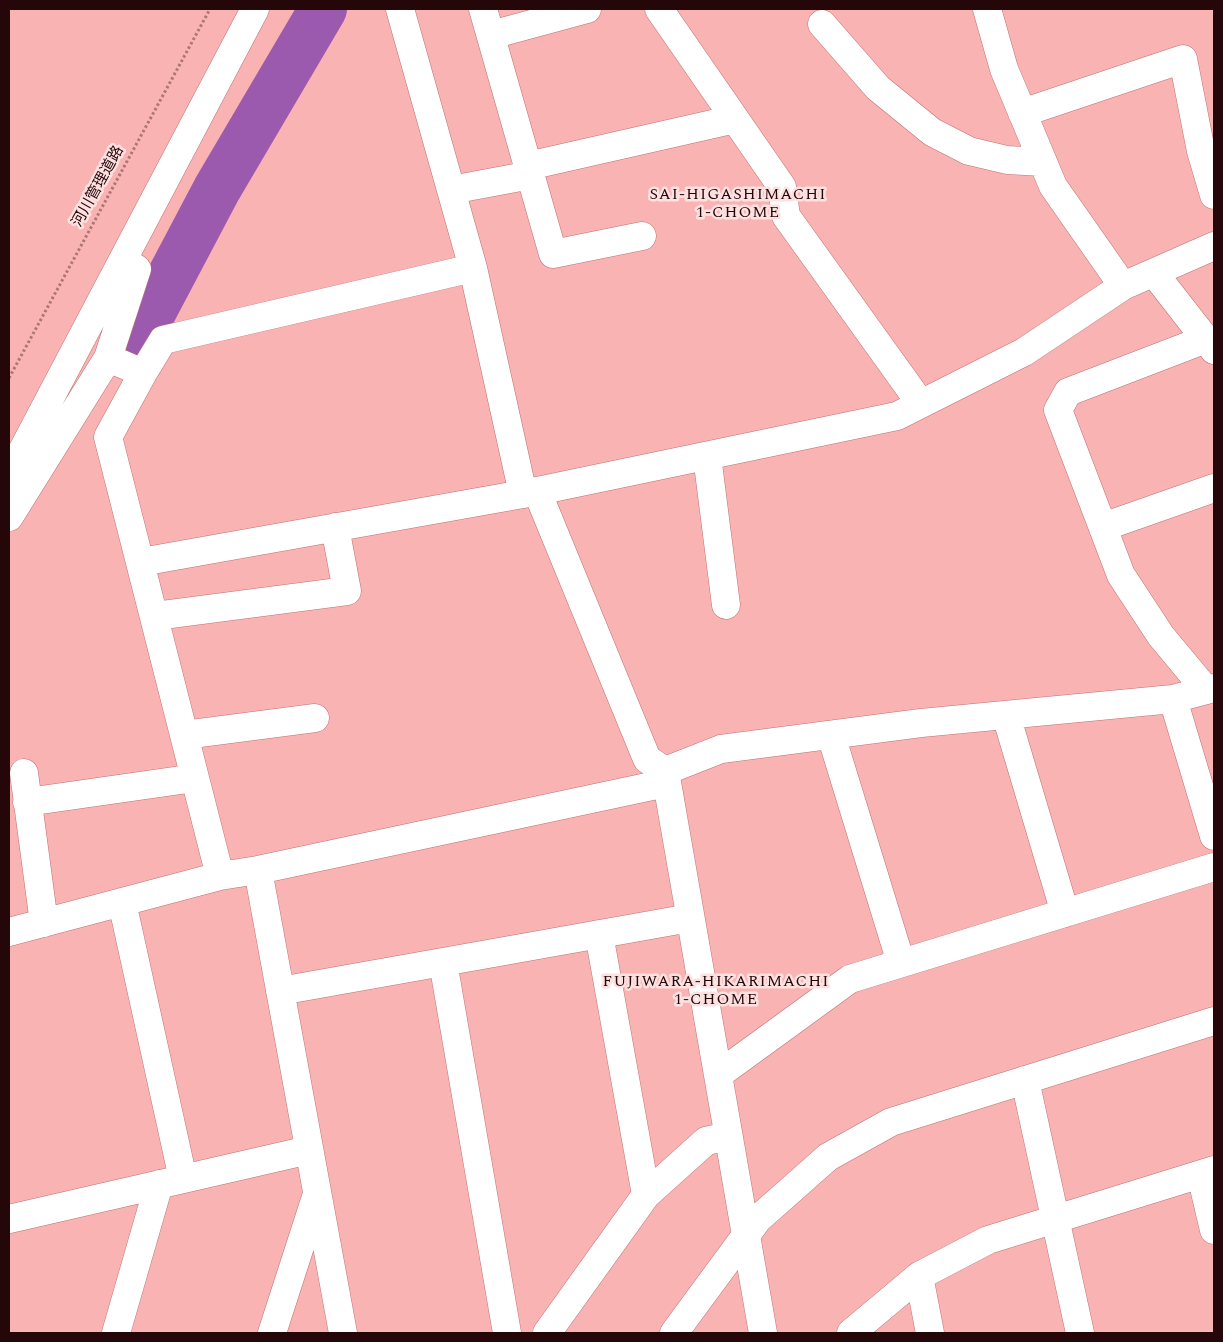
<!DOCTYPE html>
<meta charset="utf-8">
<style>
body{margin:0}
#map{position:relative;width:1223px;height:1342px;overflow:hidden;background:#f9b3b3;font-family:Spectral,serif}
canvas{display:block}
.frame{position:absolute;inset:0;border:10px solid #250709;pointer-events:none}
</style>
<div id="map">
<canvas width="1223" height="1342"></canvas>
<div class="frame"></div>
</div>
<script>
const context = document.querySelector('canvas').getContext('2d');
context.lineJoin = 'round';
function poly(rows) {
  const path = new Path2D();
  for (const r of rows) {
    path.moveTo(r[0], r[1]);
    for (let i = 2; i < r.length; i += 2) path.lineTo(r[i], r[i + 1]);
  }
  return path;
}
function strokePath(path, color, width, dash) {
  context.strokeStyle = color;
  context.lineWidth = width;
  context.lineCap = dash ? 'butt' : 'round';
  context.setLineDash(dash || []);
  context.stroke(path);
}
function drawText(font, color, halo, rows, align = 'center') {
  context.font = font + ' Spectral,"Noto Sans JP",serif';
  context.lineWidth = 5;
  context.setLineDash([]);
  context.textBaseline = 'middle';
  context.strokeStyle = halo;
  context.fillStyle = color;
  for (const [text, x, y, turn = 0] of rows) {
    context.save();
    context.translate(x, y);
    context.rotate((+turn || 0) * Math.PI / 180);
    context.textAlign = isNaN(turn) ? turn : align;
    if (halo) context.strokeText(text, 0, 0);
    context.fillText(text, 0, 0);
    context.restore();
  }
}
strokePath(poly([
 [125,325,141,333,217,189,323,9]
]), '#9c5aae', 48);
const minor = poly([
 [400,9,473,268,523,494],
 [483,9,553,254,642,236],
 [659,9,782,187,786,216,921,404],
 [987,9,1004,69,1053,186,1123,286],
 [822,24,878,88,932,132,969,151,1007,160,1043,162],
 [491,35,587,9],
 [1022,113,1183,59,1201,151,1214,195],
 [528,166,735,119],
 [451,190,531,175],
 [123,260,137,269,108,358,143,373,108,437,220,876],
 [1154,273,1214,350],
 [1206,339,1068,392,1058,410,1121,575,1161,636,1206,690],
 [143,373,163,340,473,268],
 [707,456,726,605],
 [9,476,255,9],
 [537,491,647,759,665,771,763,1333],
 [9,517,108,358],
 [1103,527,1214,488],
 [141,562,523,494,897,416,1024,352,1123,286,1214,246],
 [155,616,347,591,335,527],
 [1173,699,1214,836],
 [1006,715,1065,913],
 [184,735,315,718],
 [831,735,901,963],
 [665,771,721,749,921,723,1173,699,1214,688],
 [24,773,44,923],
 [27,802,195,778],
 [258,870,343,1333],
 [122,902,183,1179],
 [9,932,220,876,258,870,666,783],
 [599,934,646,1195],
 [443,962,507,1333],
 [280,991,690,918],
 [718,1075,850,979,1214,867],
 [1025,1080,1080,1333],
 [1201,1175,1214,1230],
 [9,1219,309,1150],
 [919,1276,930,1333],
 [116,1333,159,1184],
 [272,1333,316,1197],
 [547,1333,646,1195,706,1141,728,1136],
 [674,1333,758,1219,828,1157,891,1122,1214,1021],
 [851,1333,919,1276,988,1240,1214,1170]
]);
strokePath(minor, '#c17072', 29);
strokePath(poly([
 [9,378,210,9]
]), '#ad7576', 3, [2.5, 2.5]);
strokePath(minor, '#fff', 28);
drawText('15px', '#250709', '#fde1e0', [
 ["河川管理道路",99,187,-61]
]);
context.letterSpacing = '1px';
drawText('16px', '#250709', '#fde1e0', [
 ["SAI-HIGASHIMACHI",738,196],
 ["1-CHOME",738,214],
 ["FUJIWARA-HIKARIMACHI",716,983],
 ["1-CHOME",716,1001]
]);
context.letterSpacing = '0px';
</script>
